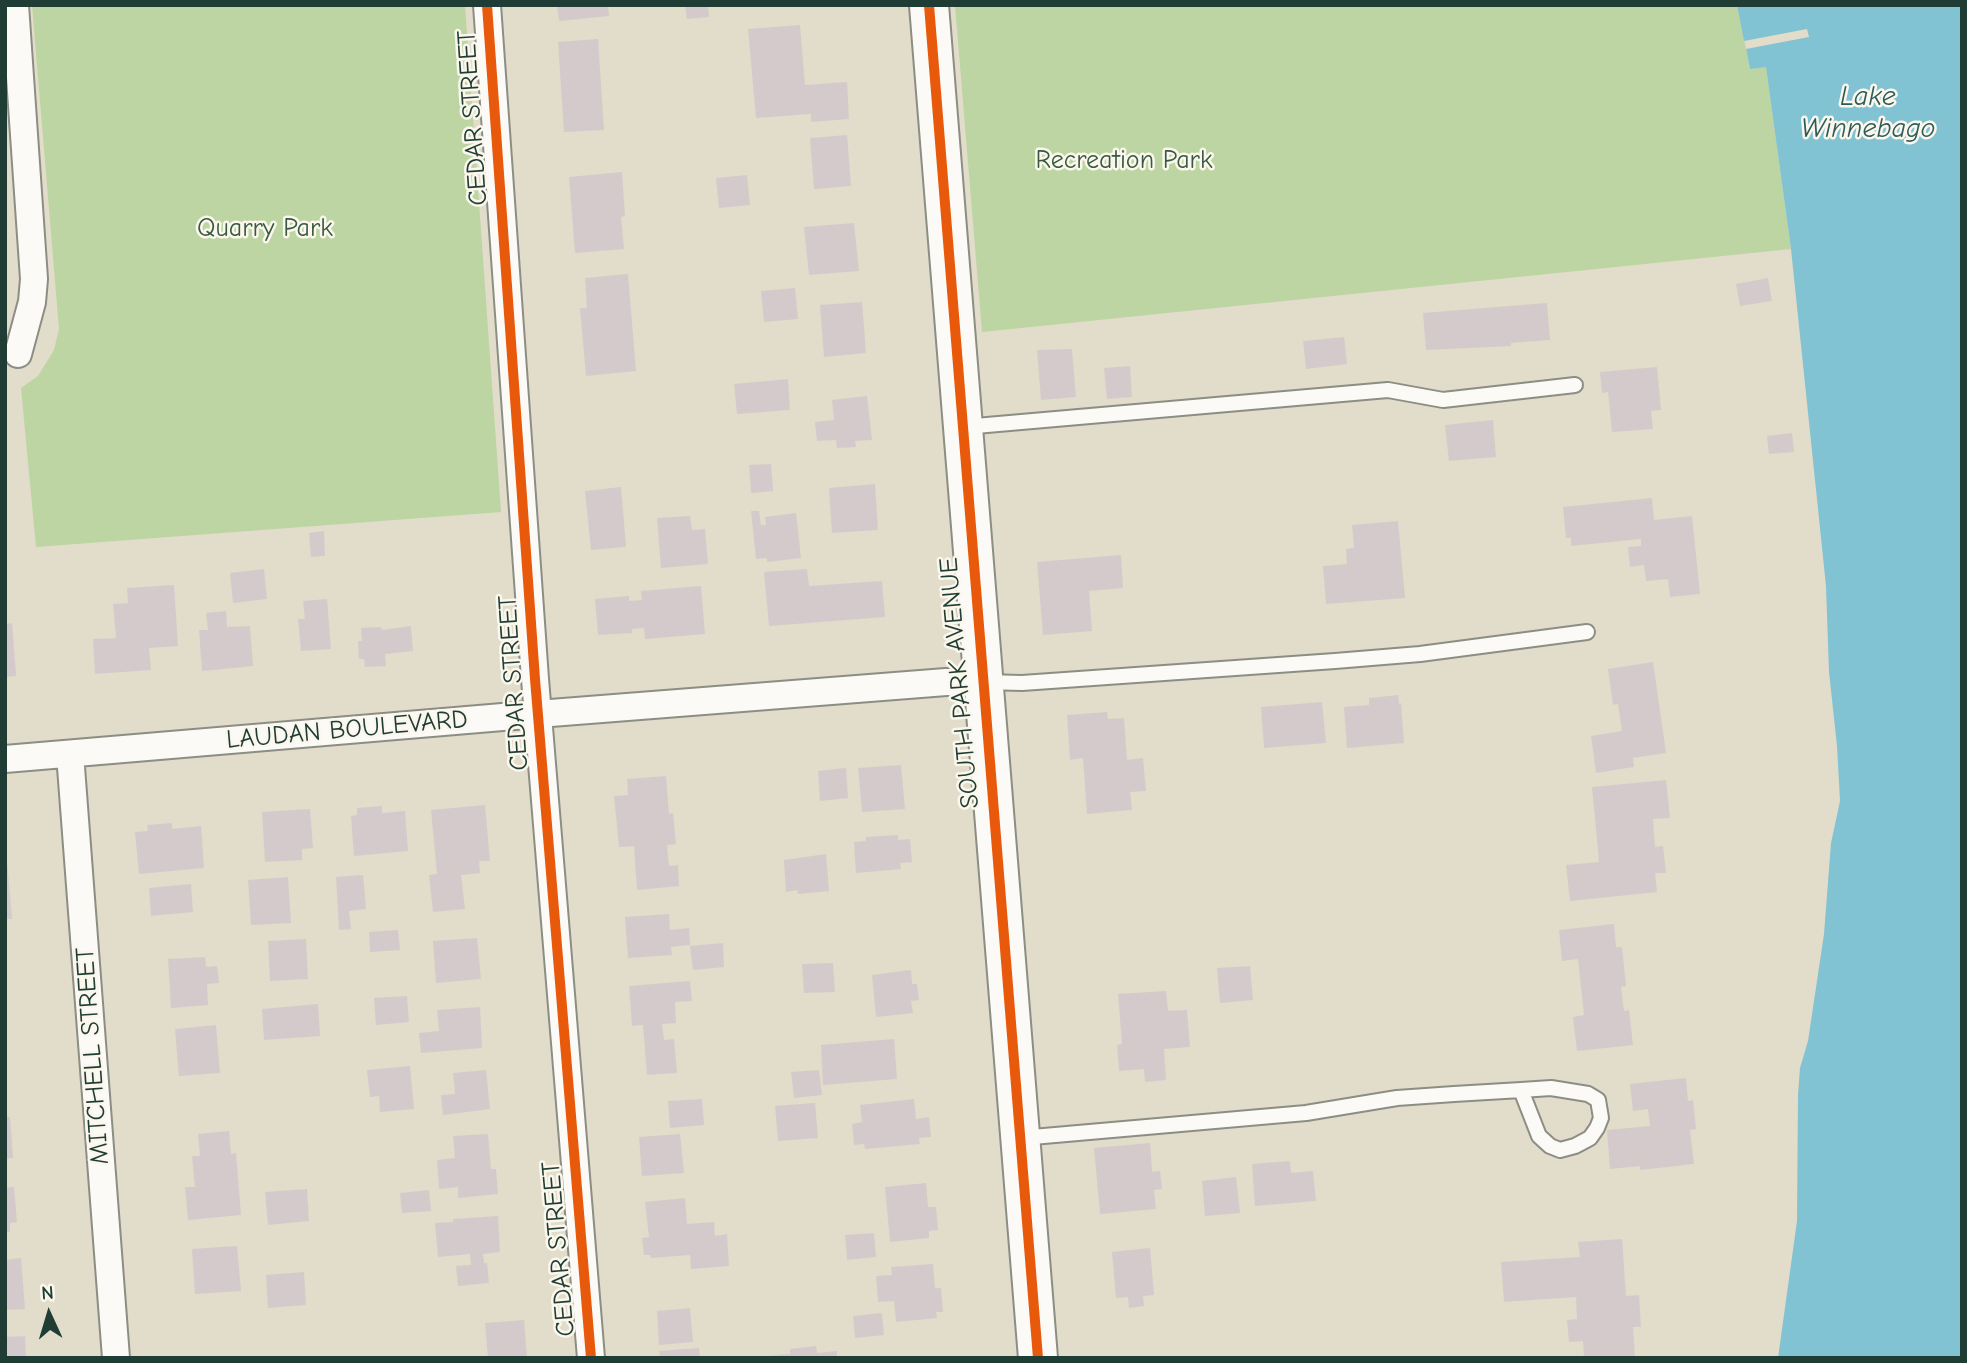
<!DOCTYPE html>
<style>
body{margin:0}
#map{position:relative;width:1967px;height:1363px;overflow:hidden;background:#e2dcca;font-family:"Comic Neue",sans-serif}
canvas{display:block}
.frame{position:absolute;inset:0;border:7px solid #1f3d34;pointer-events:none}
.north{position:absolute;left:14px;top:1279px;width:70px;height:70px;-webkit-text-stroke:5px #fbf7ec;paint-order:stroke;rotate:356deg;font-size:19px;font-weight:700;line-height:28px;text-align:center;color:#1f3d34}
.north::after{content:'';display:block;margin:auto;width:24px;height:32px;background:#1f3d34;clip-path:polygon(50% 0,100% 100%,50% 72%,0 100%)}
</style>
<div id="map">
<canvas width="1967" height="1363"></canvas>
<div class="frame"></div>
<div class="north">N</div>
</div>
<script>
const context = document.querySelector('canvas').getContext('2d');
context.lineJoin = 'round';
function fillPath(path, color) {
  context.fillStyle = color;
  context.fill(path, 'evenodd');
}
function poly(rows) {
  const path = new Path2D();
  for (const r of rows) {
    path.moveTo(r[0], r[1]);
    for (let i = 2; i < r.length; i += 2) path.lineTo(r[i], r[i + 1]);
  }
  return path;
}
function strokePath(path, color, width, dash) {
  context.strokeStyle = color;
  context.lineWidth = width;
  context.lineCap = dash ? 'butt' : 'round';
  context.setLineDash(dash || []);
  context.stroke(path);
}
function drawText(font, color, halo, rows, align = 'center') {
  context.font = font + ' "Comic Neue",sans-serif';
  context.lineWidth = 5;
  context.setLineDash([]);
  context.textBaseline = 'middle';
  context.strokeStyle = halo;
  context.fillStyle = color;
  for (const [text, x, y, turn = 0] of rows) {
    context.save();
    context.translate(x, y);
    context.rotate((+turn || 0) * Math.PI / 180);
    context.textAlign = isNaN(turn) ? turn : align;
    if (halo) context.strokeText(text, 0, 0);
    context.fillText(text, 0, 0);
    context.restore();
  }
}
fillPath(poly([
 [32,5,465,5,501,512,36,547,21,388,38,376,54,350,59,329],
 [955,5,1737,5,1750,69,1766,66,1791,249,982,332]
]), '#bcd5a2');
fillPath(poly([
 [1737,5,1962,5,1962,1358,1778,1358,1797,1221,1798,1095,1800,1068,1808,1041,1824,934,1831,843,1840,801,1837,746,1829,672,1826,586,1791,249,1766,67,1750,69,1746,49,1809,37,1807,29,1744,41]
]), '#81c3d2');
fillPath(poly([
 [557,5,608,5,609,16,559,21],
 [685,5,708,5,709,17,687,19],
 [800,25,805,85,847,82,849,119,811,122,811,114,756,118,748,29],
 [598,39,604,130,564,132,558,42],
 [847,135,851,186,814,189,810,138],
 [622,172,625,216,621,217,624,249,575,253,569,177],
 [747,175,750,205,719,208,716,178],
 [854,223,859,271,809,275,804,227],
 [628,274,636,371,586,376,580,308,587,308,585,278],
 [1768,278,1772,301,1740,306,1736,284],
 [795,288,798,319,764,322,761,291],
 [862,302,866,353,824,357,820,305],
 [1547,303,1550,340,1511,343,1511,346,1426,350,1423,313],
 [1344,337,1347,364,1306,369,1303,341],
 [1072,349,1076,397,1041,400,1037,350],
 [1130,366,1132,397,1107,399,1104,368],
 [1657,367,1661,410,1651,411,1653,429,1612,432,1608,392,1602,393,1600,372],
 [788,379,790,410,737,414,734,384],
 [867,396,872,440,855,441,856,447,837,448,836,440,817,441,815,422,834,420,832,400],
 [1493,420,1496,457,1449,461,1445,425],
 [1792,433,1794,452,1769,454,1767,436],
 [771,464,773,491,751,493,749,465],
 [875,484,878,530,832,533,829,488],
 [621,487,626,547,591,550,585,491],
 [1652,498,1654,520,1692,516,1700,594,1670,597,1668,579,1646,581,1644,565,1630,567,1628,547,1641,546,1641,539,1571,546,1571,538,1566,538,1563,507],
 [751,511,759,511,761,525,766,525,765,517,796,513,801,558,767,562,767,558,756,559],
 [690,516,692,530,705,529,708,564,661,568,657,518],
 [1398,521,1405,598,1326,604,1323,566,1347,564,1346,549,1354,548,1352,525],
 [324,531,325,556,311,557,309,533],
 [1121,555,1123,588,1089,591,1092,631,1043,635,1037,562],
 [264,569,267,599,233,603,230,573],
 [807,569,809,586,882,581,885,617,769,626,764,572],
 [174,585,178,646,149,648,151,670,95,674,93,639,116,638,113,604,128,603,127,588],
 [701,586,705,634,645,639,644,628,632,629,632,633,598,635,595,599,629,596,629,601,642,600,641,591],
 [327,599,331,649,301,651,298,619,305,619,303,601],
 [226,611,227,627,250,626,253,666,202,671,199,630,208,630,206,613],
 [12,623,16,676,5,677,5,624],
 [411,626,413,651,385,654,386,666,365,667,364,659,359,659,358,641,362,641,361,628,381,627,382,630],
 [1653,662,1666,753,1633,758,1634,767,1596,773,1591,736,1622,731,1618,704,1613,705,1608,669],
 [1398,695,1399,704,1401,703,1404,743,1347,748,1344,707,1369,705,1369,698],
 [1322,702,1326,743,1264,748,1261,707],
 [1107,712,1108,719,1124,718,1127,760,1143,758,1146,791,1130,792,1132,810,1087,814,1083,758,1070,760,1067,715],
 [901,765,905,809,862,812,858,768],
 [846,768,848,798,820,801,818,771],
 [666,776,669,814,673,813,676,844,667,845,669,866,678,865,679,886,637,890,634,846,619,847,614,796,628,795,627,779],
 [1666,780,1670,818,1653,819,1655,847,1663,846,1666,873,1655,873,1657,892,1570,901,1566,865,1599,862,1592,787],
 [485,805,490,861,479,861,480,873,461,875,465,909,433,912,429,875,437,874,431,810],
 [382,806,382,813,405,811,408,851,354,856,351,816,357,815,357,808],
 [310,809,313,848,302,849,302,860,265,862,262,812],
 [172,823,172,829,201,826,204,868,139,874,135,832,148,831,147,825],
 [898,835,898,840,910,839,912,862,900,863,901,869,856,873,854,842,866,841,866,837],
 [826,854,829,891,798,894,797,890,786,892,784,860],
 [5,861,7,861,12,919,5,919],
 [363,875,366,909,349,911,351,929,339,930,336,877],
 [288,877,291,923,251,925,248,880],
 [191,884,193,912,151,916,149,888],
 [669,914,670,930,689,928,690,945,671,947,672,955,628,958,625,917],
 [1614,924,1616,947,1622,947,1626,986,1621,987,1624,1011,1629,1010,1633,1045,1577,1051,1573,1017,1584,1015,1578,959,1562,961,1559,930],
 [398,930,400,950,370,952,369,932],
 [477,938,481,979,436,983,433,941],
 [306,939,308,979,270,981,268,941],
 [723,943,724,967,693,970,690,946],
 [205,957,206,967,217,966,219,983,207,984,208,1005,171,1008,168,959],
 [833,963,835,992,804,993,802,964],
 [1250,966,1253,1000,1220,1003,1217,968],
 [911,970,912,984,917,984,919,1000,911,1001,913,1013,876,1017,872,975],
 [690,981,692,1001,675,1002,676,1023,662,1024,664,1040,674,1039,677,1073,647,1075,643,1025,632,1026,629,986],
 [1166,991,1168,1011,1187,1010,1190,1047,1164,1049,1166,1080,1145,1082,1144,1069,1119,1071,1117,1045,1122,1044,1118,994],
 [407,996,409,1022,376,1025,374,998],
 [318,1004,320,1036,264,1040,262,1009],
 [480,1007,482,1048,421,1053,419,1033,439,1031,437,1010],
 [216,1025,220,1073,179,1076,175,1029],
 [894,1039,897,1079,823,1085,821,1045],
 [410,1066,414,1109,380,1112,379,1096,370,1097,367,1070],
 [486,1070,490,1109,443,1115,441,1095,455,1094,453,1073],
 [819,1070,822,1095,794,1098,791,1072],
 [1686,1078,1688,1101,1693,1100,1696,1129,1690,1130,1694,1164,1640,1170,1640,1166,1610,1169,1607,1130,1650,1126,1648,1109,1633,1111,1630,1084],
 [702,1099,704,1125,670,1128,668,1101],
 [914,1099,916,1119,929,1117,931,1137,919,1138,920,1144,865,1149,864,1144,854,1145,852,1124,862,1122,860,1105],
 [815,1103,818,1138,778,1141,775,1106],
 [5,1117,10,1117,13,1158,5,1159],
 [229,1131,231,1154,236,1153,241,1215,188,1220,185,1187,195,1187,192,1156,200,1156,198,1134],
 [488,1134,491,1169,496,1169,498,1194,458,1198,458,1187,439,1189,437,1160,455,1158,453,1136],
 [680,1134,684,1173,642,1176,639,1137],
 [1150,1143,1152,1172,1160,1171,1162,1189,1154,1190,1156,1209,1100,1214,1094,1148],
 [1290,1161,1291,1173,1313,1171,1316,1201,1255,1206,1252,1164],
 [1236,1177,1240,1213,1205,1216,1202,1181],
 [926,1183,928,1207,936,1207,938,1230,929,1231,929,1238,890,1242,885,1187],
 [14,1187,17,1222,10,1223,10,1232,5,1232,5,1188],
 [307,1189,309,1221,268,1225,265,1192],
 [429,1190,431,1211,402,1213,400,1193],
 [685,1198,687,1224,714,1222,715,1236,727,1234,729,1266,691,1269,690,1255,651,1258,650,1255,644,1255,642,1238,649,1237,645,1202],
 [498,1216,500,1252,483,1254,484,1263,487,1263,489,1283,458,1286,456,1266,471,1265,470,1254,438,1257,435,1223,453,1222,453,1219],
 [874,1233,876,1257,847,1260,845,1235],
 [1622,1239,1626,1296,1639,1295,1641,1327,1633,1327,1635,1358,1584,1357,1583,1341,1569,1342,1567,1320,1577,1319,1576,1297,1504,1302,1501,1262,1580,1257,1578,1242],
 [237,1246,241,1291,195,1294,192,1249],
 [1150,1248,1154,1295,1143,1296,1144,1306,1129,1308,1128,1297,1116,1298,1112,1252],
 [21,1258,25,1309,5,1310,5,1260],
 [933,1264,935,1288,941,1288,943,1312,936,1312,937,1318,896,1322,894,1301,878,1302,876,1276,892,1275,891,1267],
 [304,1272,306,1305,268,1308,266,1275],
 [690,1308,693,1342,659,1345,657,1311],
 [882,1313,884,1335,855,1338,853,1316],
 [524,1320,527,1358,488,1358,485,1323],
 [25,1336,26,1358,5,1358,5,1337],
 [816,1346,817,1353,837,1351,837,1358,768,1358,768,1356,790,1354,790,1349],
 [699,1348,700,1358,660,1358,659,1351]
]), '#d5cacb');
const service = poly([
 [964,427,1388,390,1443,400,1575,385],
 [984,682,1022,683,1335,661,1420,654,1587,632],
 [1021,1138,1306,1113,1397,1098,1454,1094,1521,1090,1551,1088,1588,1094,1598,1100,1601,1118,1597,1128,1590,1138,1575,1146,1560,1150,1550,1146,1539,1136,1521,1090]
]);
const minor = poly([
 [15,5,34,279,32,302,18,354],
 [487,5,535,679,591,1358],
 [70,754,116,1358],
 [5,759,538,714,946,682,983,682]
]);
const secondary = poly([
 [929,5,1038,1358]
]);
strokePath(service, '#8c8e84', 18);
strokePath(minor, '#8c8e84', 30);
strokePath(secondary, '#8c8e84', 42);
strokePath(service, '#fbfaf7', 14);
strokePath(minor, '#fbfaf7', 26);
strokePath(secondary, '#fbfaf7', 38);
strokePath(poly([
 [487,5,535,679,591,1358],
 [929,5,1038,1358]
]), '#e8590c', 10);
drawText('26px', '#1f3d34', '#fbf7ec', [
 ["CEDAR STREET",473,118,-94],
 ["CEDAR STREET",514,683,-94],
 ["SOUTH PARK AVENUE",960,683,-95],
 ["LAUDAN BOULEVARD",347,730,-5],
 ["MITCHELL STREET",93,1056,-94],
 ["CEDAR STREET",559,1249,-95]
]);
drawText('26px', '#385a43', '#fbf7ec', [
 ["Recreation Park",1124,161],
 ["Quarry Park",265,229]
]);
drawText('italic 28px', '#2d5c5c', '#fbf7ec', [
 ["Lake",1868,97],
 ["Winnebago",1868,129]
]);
</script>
